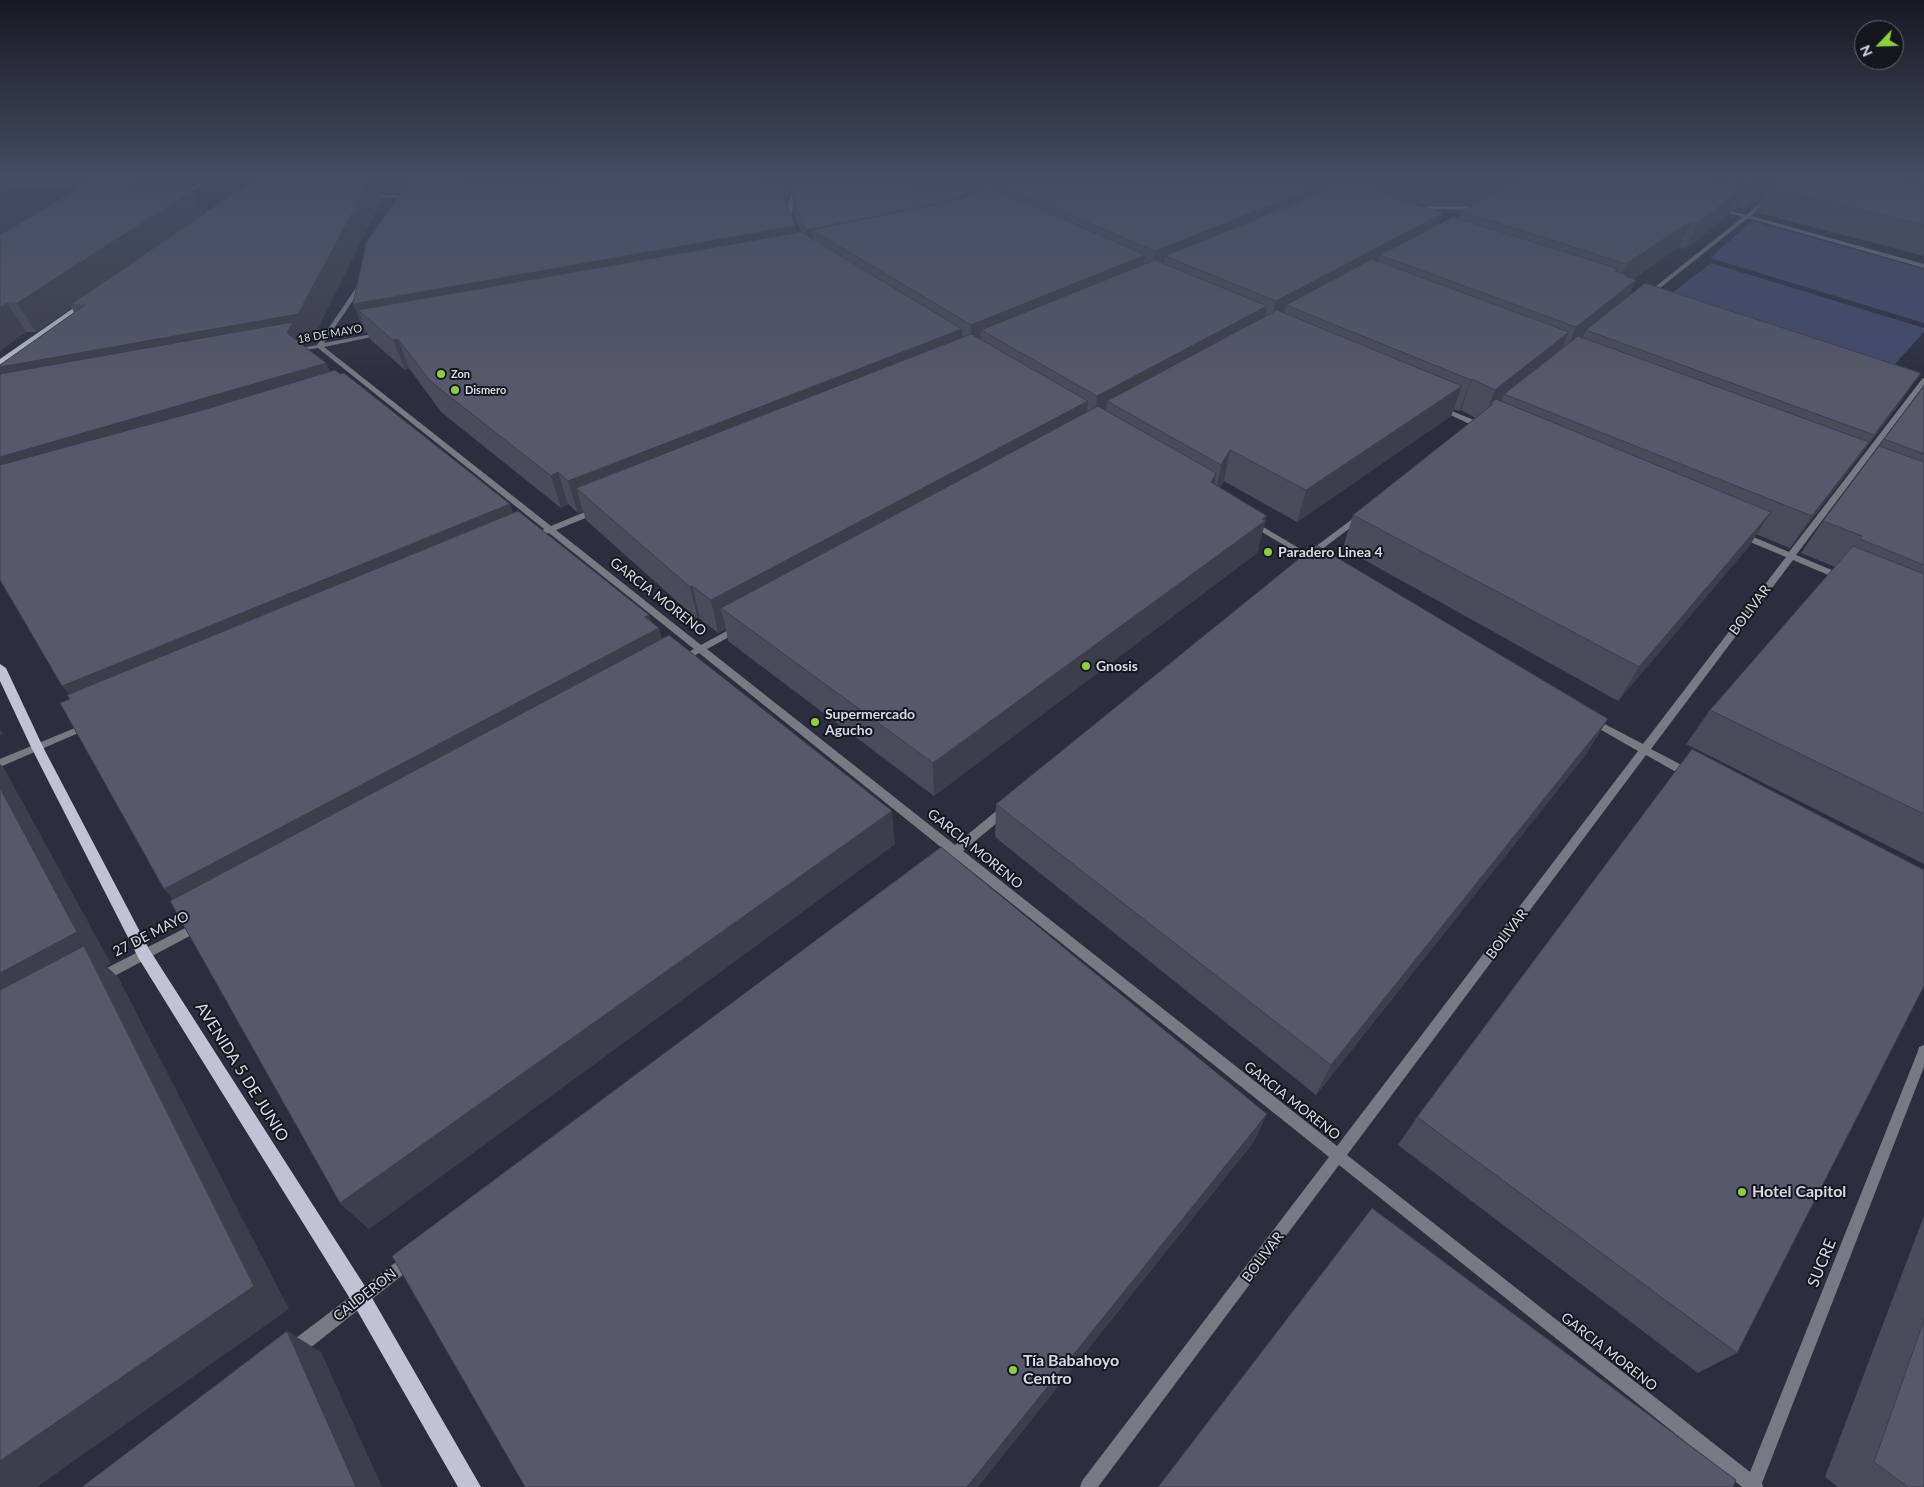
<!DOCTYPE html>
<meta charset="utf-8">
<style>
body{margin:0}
#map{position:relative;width:1924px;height:1487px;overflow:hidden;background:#2c2e3f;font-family:Lato,sans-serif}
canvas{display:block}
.north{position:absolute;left:1854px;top:20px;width:50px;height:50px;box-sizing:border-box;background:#16171e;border:1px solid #63656d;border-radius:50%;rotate:246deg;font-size:14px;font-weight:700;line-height:20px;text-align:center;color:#d7d9e4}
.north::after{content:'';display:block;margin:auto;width:18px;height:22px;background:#8fcd42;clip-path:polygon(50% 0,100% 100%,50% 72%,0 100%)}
</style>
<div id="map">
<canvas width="1924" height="1487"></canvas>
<div class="north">N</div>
</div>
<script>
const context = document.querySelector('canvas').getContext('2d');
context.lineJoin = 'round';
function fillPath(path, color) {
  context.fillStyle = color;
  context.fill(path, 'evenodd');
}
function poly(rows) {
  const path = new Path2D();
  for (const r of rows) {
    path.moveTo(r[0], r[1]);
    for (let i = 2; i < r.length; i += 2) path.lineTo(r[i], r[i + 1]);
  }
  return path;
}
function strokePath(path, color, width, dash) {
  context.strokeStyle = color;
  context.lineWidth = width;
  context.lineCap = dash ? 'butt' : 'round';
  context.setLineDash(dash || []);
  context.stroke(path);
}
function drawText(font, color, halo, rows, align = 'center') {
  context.font = font + ' Lato,sans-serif';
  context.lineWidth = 4;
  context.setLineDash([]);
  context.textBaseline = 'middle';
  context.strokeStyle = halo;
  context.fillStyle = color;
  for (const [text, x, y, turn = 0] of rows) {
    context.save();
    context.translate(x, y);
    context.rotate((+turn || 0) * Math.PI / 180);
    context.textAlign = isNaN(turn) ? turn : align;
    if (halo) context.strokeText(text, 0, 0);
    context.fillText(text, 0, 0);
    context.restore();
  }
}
fillPath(poly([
 [0,209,134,209,0,248]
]), '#35374d');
fillPath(poly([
 [1752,221,1924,269,1924,323,1710,258],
 [1711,263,1924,328,1924,332,1882,378,1659,303]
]), '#46496c');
fillPath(poly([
 [203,180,208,180,181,200,177,200,177,198,203,180],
 [794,180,798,180,793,205,792,216,795,223,792,225,789,223,786,216,794,180],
 [367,195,413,196,415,197,413,198,365,197,367,195],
 [1768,197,1772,198,1751,216,1924,264,1924,268,1748,218,1650,296,1646,296,1646,294,1743,217,1715,209,1715,207,1746,215,1768,197],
 [1415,206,1480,206,1483,208,1480,210,1413,209,1415,206],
 [360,282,365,283,324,343,383,332,386,334,324,347,551,526,592,509,598,509,598,513,556,530,701,645,734,627,740,627,741,629,740,631,707,649,955,845,1001,807,1009,807,1010,810,1009,813,963,851,1337,1146,1638,751,1589,723,1587,721,1589,719,1595,719,1643,744,1786,557,1738,537,1738,533,1744,533,1789,552,1922,379,1924,378,1924,385,1796,555,1846,576,1846,580,1840,580,1793,560,1651,749,1693,771,1694,774,1693,777,1685,777,1646,755,1347,1155,1750,1472,1918,1051,1919,1047,1924,1045,1924,1067,1762,1483,1763,1487,1742,1487,1339,1165,1098,1487,1080,1487,1082,1481,1329,1157,955,858,945,866,941,867,937,866,935,863,937,860,947,852,699,653,683,662,677,662,675,660,677,658,694,649,549,533,541,534,540,532,544,529,318,348,292,352,292,350,317,345,360,282],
 [1442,407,1486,425,1487,427,1480,429,1440,410,1439,409,1442,407],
 [1359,514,1365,514,1366,516,1313,556,1317,560,1313,562,1248,524,1249,522,1255,522,1307,553,1359,514],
 [87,723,90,724,92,726,90,728,0,767,0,759,87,723],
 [199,921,203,923,205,926,203,929,105,981,101,982,97,981,95,977,97,973,199,921],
 [409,1254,414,1256,416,1261,414,1266,300,1356,294,1358,288,1356,286,1350,288,1344,404,1256,409,1254]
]), '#787982');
fillPath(poly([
 [85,300,92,302,0,365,0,359,85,300],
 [0,664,6,668,43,747,149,949,368,1291,481,1487,458,1487,354,1305,139,959,31,747,0,681,0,664]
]), '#c0c3d5');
fillPath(poly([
 [4,180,192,180,176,191,203,214,253,180,496,180,494,182,553,183,555,180,792,180,787,201,786,201,797,233,801,232,794,216,792,196,794,189,793,180,1924,180,1924,256,1755,212,1763,198,1746,210,1738,207,1735,210,1731,209,1728,215,1685,249,1679,247,1633,279,1636,280,1628,297,1900,403,1790,548,1756,534,1750,545,1618,701,1343,548,1353,515,1476,418,1461,410,1459,411,1454,409,1451,416,1297,522,1224,481,1220,488,1259,548,1257,553,934,796,728,641,726,629,718,633,700,619,698,620,586,520,583,511,578,513,568,504,561,508,441,412,409,368,405,370,370,339,367,332,365,333,353,304,402,193,390,193,388,187,385,193,379,193,382,199,311,342,303,344,305,347,330,371,513,513,651,621,662,639,895,844,369,1229,340,1203,173,899,164,889,70,699,1,373,0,372,0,365,74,313,72,308,36,332,26,332,0,351,0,235,77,189,9,188],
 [1418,205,1473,205,1461,211,1459,218,1439,224,1443,213],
 [1924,386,1924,864,1686,744,1710,710,1835,567,1801,553,1823,521],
 [1587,753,1316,1095,995,837,996,804],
 [1417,1117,1737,1353,1698,1373,1398,1145],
 [1924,1216,1924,1487,1838,1487,1825,1477]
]), '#4a4c5c');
fillPath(poly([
 [142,180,192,180,140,216,126,191],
 [370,180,374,180,382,199,311,342,303,344,306,351,17,397,0,372,0,367],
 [380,180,385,180,388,187,385,193],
 [464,180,470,180,477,200,462,182],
 [478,180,496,180,483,194],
 [784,180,792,180,787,201],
 [1507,180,1543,180,1499,204],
 [1765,180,1787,180,1768,187,1763,198,1746,210,1759,184],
 [1750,182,1738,207,1735,210,1747,184],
 [1319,186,1314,212,1165,256,1162,274,1151,279,1155,251],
 [1741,189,1728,215,1685,249,1698,223],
 [974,190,974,210,812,230,814,250,808,251,806,230],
 [192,191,205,217,70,305,72,308,36,332,17,303],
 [1443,213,1434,239,1380,255,1375,272,1286,305,1282,324,1270,330,1276,301],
 [1691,221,1679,247,1622,286,1636,280,1623,308,1586,330,1580,343,1564,356,1576,327,1614,292,1626,264],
 [796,226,799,253,358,310,367,332,365,333,353,304],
 [1145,255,1141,283,981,330,980,350,971,354,971,325],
 [7,303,26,332,0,351,0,308],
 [1267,306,1261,335,1107,401,1105,421,1094,427,1097,396],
 [962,329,962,359,576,488,583,511,578,513,568,481],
 [1569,332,1556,362,1504,394,1498,409,1491,403,1485,419,1483,421,1495,390],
 [398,339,409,368,405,370,393,340],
 [326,363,340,394,0,496,0,457],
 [1921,373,1900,403,1852,467,1874,435],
 [1472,379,1461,410,1459,411,1471,380],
 [1462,386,1451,416,1297,522,1306,490],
 [1088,401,1085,432,721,608,726,629,718,633,711,600],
 [1869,442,1847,474,1790,548,1812,516],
 [1230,450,1224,481,1215,497,1221,465],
 [558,472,568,504,561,508,551,476],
 [1216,473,1210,505,1211,482],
 [510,504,522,536,90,719,62,686],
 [1771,512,1750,545,1618,701,1639,667],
 [1267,516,1257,553,934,796,933,763],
 [692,586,700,619,698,620,690,587],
 [649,615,653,631,659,628,668,661,193,922,164,889],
 [1608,719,1587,753,1316,1095,1331,1065],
 [0,729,3,734,0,735],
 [0,764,4,768,111,964,106,966,118,977,289,1309,37,1487,0,1487],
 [892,811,895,844,369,1229,340,1203],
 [1267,1114,1254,1142,978,1487,967,1487],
 [287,1331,321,1352,382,1487,356,1487]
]), '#3c3e4b');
const building = poly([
 [93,180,142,180,126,191,192,191,17,303,7,303,0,308,0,235,93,180],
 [253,180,370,180,298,314,0,367,0,365,85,305,70,305,253,180],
 [411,180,464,180,462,182,553,183,555,180,698,180,782,182,781,191,796,226,353,304,366,243,411,180],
 [1520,180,1707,180,1741,189,1698,223,1691,221,1626,264,1461,211,1520,180],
 [1730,180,1765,180,1759,184,1750,182,1747,184,1730,180],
 [1778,180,1897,180,1924,186,1924,225,1768,187,1778,180],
 [998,184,1124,185,1319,186,1155,251,998,184],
 [985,185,1145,255,971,325,812,230,960,199,977,192,985,185],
 [1337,186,1362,186,1443,213,1276,301,1165,256,1337,186],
 [792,189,974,190,955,200,806,230,792,196,792,189],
 [1453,217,1619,269,1615,271,1627,275,1625,276,1636,280,1576,327,1380,255,1453,217],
 [801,232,962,329,568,481,558,472,551,476,430,381,398,339,393,340,358,310,801,232],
 [1372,259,1569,332,1495,390,1472,379,1471,380,1286,305,1372,259],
 [1155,260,1267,306,1097,396,981,330,1155,260],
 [1645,283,1921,373,1874,435,1586,330,1645,283],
 [1277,310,1462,386,1306,490,1230,450,1221,465,1107,401,1277,310],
 [293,322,287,333,326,363,0,457,0,374,293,322],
 [971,334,1088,401,711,600,692,586,690,587,576,488,971,334],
 [1578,336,1869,442,1812,516,1504,394,1578,336],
 [335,370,340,374,344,373,510,504,62,686,0,580,0,465,206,409,335,370],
 [1924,386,1924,454,1884,439,1924,386],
 [1496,399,1771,512,1639,667,1353,515,1492,405,1491,403,1496,399],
 [1098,406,1216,473,1211,482,1267,516,1262,519,1265,521,933,763,721,608,1098,406],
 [1879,446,1924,462,1924,565,1860,539,1862,536,1823,521,1879,446],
 [518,511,649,615,645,617,659,628,164,889,60,703,70,699,67,695,518,511],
 [1316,545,1608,719,1331,1065,996,804,1316,545],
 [1853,546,1924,574,1924,814,1710,710,1853,546],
 [669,635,892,811,340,1203,170,901,669,635],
 [1692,749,1924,870,1924,986,1737,1353,1417,1117,1692,749],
 [0,788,77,932,0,973,0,788],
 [941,847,1267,1114,967,1487,525,1487,392,1256,941,847],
 [84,946,254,1286,0,1461,0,990,84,946],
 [1372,1208,1736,1480,1733,1487,1158,1487,1372,1208],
 [1924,1320,1924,1487,1908,1487,1874,1462,1924,1320],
 [287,1331,356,1487,82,1487,287,1331]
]);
fillPath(building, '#56586b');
strokePath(building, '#3c3e4b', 1);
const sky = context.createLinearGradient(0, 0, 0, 388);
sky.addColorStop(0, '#181923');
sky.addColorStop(0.46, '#454c63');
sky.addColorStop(1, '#454c6300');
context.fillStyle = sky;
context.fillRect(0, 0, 1924, 388);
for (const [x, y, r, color] of [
 [441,374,5,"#8fcd42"],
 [455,390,5,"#8fcd42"],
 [1268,552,5,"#8fcd42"],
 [1086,666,5,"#8fcd42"],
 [815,722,5,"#8fcd42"],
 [1742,1192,5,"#8fcd42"],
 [1013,1370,5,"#8fcd42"]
]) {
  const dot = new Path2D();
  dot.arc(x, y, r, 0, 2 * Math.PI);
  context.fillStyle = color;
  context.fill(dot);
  strokePath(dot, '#16171e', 2);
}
drawText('11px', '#d7d9e4', '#16171e', [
 ["18 DE MAYO",330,334,-10]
]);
drawText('bold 11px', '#d7d9e4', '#16171e', [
 ["Zon",451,374],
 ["Dismero",465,390]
], 'left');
drawText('bold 14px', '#d7d9e4', '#16171e', [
 ["Paradero Linea 4",1278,552],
 ["Gnosis",1096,666],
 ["Supermercado",825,714],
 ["Agucho",825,730]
], 'left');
drawText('14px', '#d7d9e4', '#16171e', [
 ["GARCIA MORENO",658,597,38],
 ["BOLIVAR",1750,610,-53],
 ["GARCIA MORENO",975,849,39],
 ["27 DE MAYO",151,934,-27],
 ["BOLIVAR",1507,934,-53],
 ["GARCIA MORENO",1292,1101,38],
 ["BOLIVAR",1263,1257,-53],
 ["CALDERON",365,1295,-38],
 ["GARCIA MORENO",1609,1352,38]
]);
drawText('16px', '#d7d9e4', '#16171e', [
 ["AVENIDA 5 DE JUNIO",242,1072,58],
 ["SUCRE",1822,1263,-68]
]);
drawText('bold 16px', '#d7d9e4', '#16171e', [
 ["Hotel Capitol",1752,1192],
 ["Tía Babahoyo",1023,1361],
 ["Centro",1023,1379]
], 'left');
</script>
